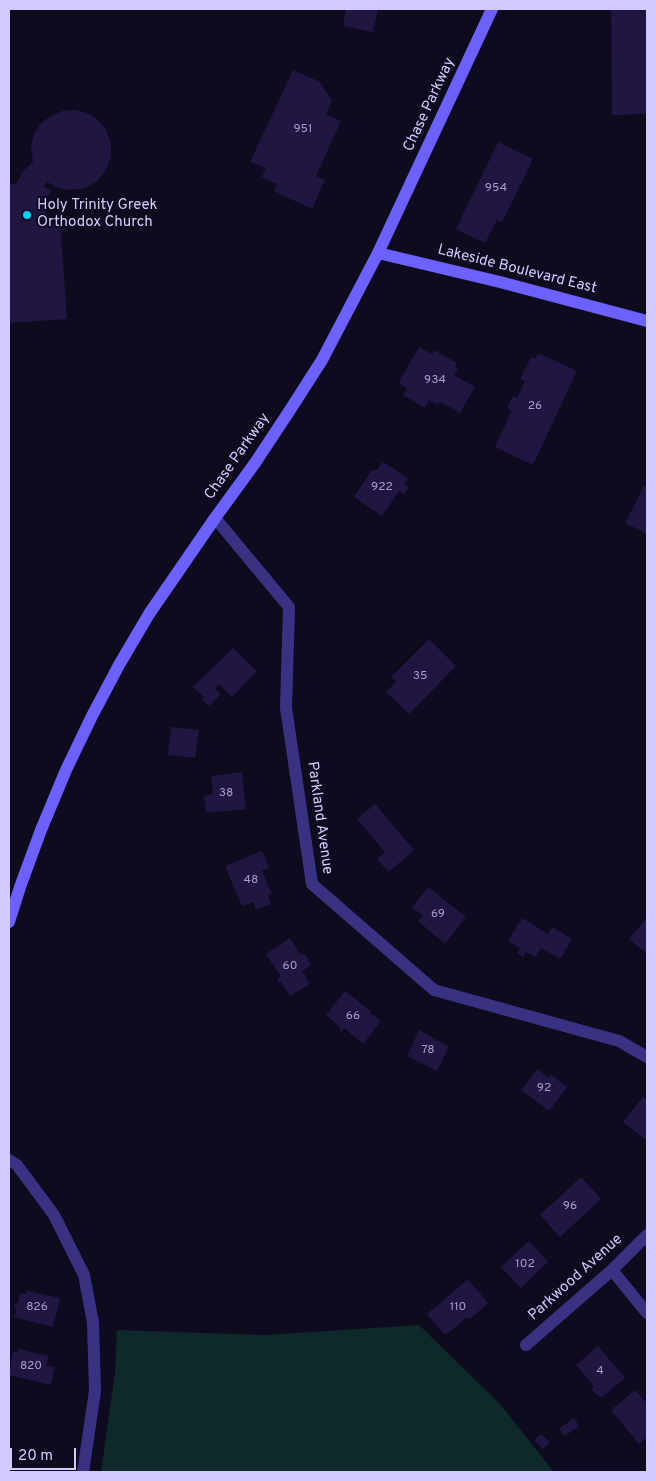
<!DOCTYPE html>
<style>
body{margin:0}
#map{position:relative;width:656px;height:1481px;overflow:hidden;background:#0f0b1f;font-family:Overpass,sans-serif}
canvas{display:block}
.frame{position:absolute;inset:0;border:10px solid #d2c9ff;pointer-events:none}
.scale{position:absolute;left:10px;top:1448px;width:66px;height:22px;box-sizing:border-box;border:2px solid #d2c9ff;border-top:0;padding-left:6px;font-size:15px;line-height:18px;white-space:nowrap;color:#d2c9ff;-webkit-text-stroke:4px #0f0b1f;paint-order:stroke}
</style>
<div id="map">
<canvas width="656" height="1481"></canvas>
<div class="frame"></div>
<div class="scale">20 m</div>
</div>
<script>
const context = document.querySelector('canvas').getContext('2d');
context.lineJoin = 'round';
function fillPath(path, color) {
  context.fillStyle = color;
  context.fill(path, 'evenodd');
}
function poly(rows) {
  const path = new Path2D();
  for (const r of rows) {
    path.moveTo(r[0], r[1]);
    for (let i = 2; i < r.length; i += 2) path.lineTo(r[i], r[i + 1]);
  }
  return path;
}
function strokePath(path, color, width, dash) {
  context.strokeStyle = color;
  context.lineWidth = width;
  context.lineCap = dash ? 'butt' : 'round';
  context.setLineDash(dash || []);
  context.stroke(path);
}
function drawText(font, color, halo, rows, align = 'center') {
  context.font = font + ' Overpass,sans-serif';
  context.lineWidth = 4;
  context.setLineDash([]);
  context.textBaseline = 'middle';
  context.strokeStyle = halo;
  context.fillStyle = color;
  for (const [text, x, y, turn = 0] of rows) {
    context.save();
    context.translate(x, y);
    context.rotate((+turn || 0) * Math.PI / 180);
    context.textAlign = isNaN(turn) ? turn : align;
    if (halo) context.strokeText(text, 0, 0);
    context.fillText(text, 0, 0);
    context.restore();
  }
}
fillPath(poly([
 [419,1325,500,1404,554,1472,101,1472,115,1373,117,1330,265,1335]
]), '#0d292a');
fillPath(poly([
 [346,9,378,9,373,32,343,26],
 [611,9,647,9,647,114,612,115],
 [293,70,320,82,332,101,326,114,341,121,316,176,325,180,312,209,274,191,277,184,262,177,266,168,250,162],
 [75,110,87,113,98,120,106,130,111,143,111,157,106,170,97,181,85,188,71,190,58,188,47,182,44,187,51,191,43,203,50,207,37,225,60,223,67,319,9,323,9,184,16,184,23,171,33,162,31,146,34,134,41,123,51,116,62,111],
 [498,142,533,159,502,222,497,220,485,243,456,229],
 [419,347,432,354,434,350,457,363,455,366,458,368,454,375,475,387,460,413,441,402,437,404,429,400,425,408,403,395,407,388,400,384,400,380],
 [538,353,577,371,533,465,495,447,512,410,507,408,513,396,517,398,525,381,520,379,531,357,535,359],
 [383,462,408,478,404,484,409,487,404,494,399,491,382,516,354,497,372,470,377,470],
 [644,486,647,487,647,534,625,523],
 [429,639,456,666,409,714,386,692,396,682,391,677],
 [233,648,257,671,232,697,219,684,215,689,221,694,209,706,202,699,204,697,193,687],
 [171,727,199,730,195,758,168,755],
 [242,772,246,809,206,813,204,796,213,794,211,776],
 [375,804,414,850,389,872,377,859,385,852,357,819],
 [262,851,269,868,262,871,272,894,268,895,271,904,256,910,253,902,242,906,225,866],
 [428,887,466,917,445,944,418,921,423,916,412,907],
 [522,918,548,934,552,927,572,939,560,959,541,948,536,957,526,952,523,957,517,953,520,948,508,941],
 [647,918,647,954,629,939],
 [290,938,301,955,304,953,311,965,302,971,310,984,290,996,281,982,277,982,280,975,266,954],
 [345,991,371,1011,370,1013,381,1021,363,1044,344,1028,341,1032,339,1026,326,1015],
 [419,1030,449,1047,437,1071,407,1056],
 [537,1069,549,1078,551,1075,567,1087,549,1111,521,1090],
 [643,1097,647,1101,647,1141,623,1122],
 [581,1177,601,1199,560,1237,540,1215],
 [529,1241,548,1262,521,1288,501,1267],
 [468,1279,488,1303,471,1318,466,1318,447,1334,443,1333,427,1314],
 [27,1291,60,1298,53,1327,14,1317,17,1308,14,1307,15,1303,18,1303,20,1293,26,1294],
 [598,1346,625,1378,602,1397,597,1395,591,1389,594,1386,576,1365],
 [18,1349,49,1356,46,1366,55,1367,51,1385,9,1375,13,1352,18,1352],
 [635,1390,647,1404,647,1437,639,1444,611,1410],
 [574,1418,579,1426,565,1436,559,1429],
 [539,1435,542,1435,550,1442,543,1449,534,1440]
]), '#211542');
strokePath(poly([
 [215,518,289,607,286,708,312,884,434,990,619,1041,647,1057],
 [9,1160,17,1165,54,1215,84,1275,93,1323,95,1391,83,1472],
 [612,1270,647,1313],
 [526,1345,612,1270,647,1235]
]), '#393282', 12);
strokePath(poly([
 [378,253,500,282,647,321],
 [9,922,20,887,41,830,66,770,92,716,119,665,149,614,215,518,255,463,290,410,322,360,378,253,492,9]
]), '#6c60ff', 12);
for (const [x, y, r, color] of [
 [27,215,5,"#00cff4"]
]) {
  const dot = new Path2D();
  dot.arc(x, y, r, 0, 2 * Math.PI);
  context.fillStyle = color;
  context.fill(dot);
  strokePath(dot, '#0f0b1f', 2);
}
drawText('12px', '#a69cd0', null, [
 ["951",303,130],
 ["954",496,189],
 ["934",435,381],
 ["26",535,407],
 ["922",382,488],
 ["35",420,677],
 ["38",226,794],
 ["48",251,881],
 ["69",438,915],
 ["60",290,967],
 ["66",353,1017],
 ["78",428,1051],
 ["92",544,1089],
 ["96",570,1207],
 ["102",525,1265],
 ["826",37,1308],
 ["110",458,1308],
 ["820",31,1367],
 ["4",600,1372]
]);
drawText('15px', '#d2c9ff', '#0f0b1f', [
 ["Chase Parkway",430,105,-65],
 ["Lakeside Boulevard East",517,270,14],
 ["Chase Parkway",238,457,-55],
 ["Parkland Avenue",319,818,82],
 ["Parkwood Avenue",576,1278,-42]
]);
drawText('15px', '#d2c9ff', '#0f0b1f', [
 ["Holy Trinity Greek",37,206],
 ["Orthodox Church",37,223]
], 'left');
</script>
